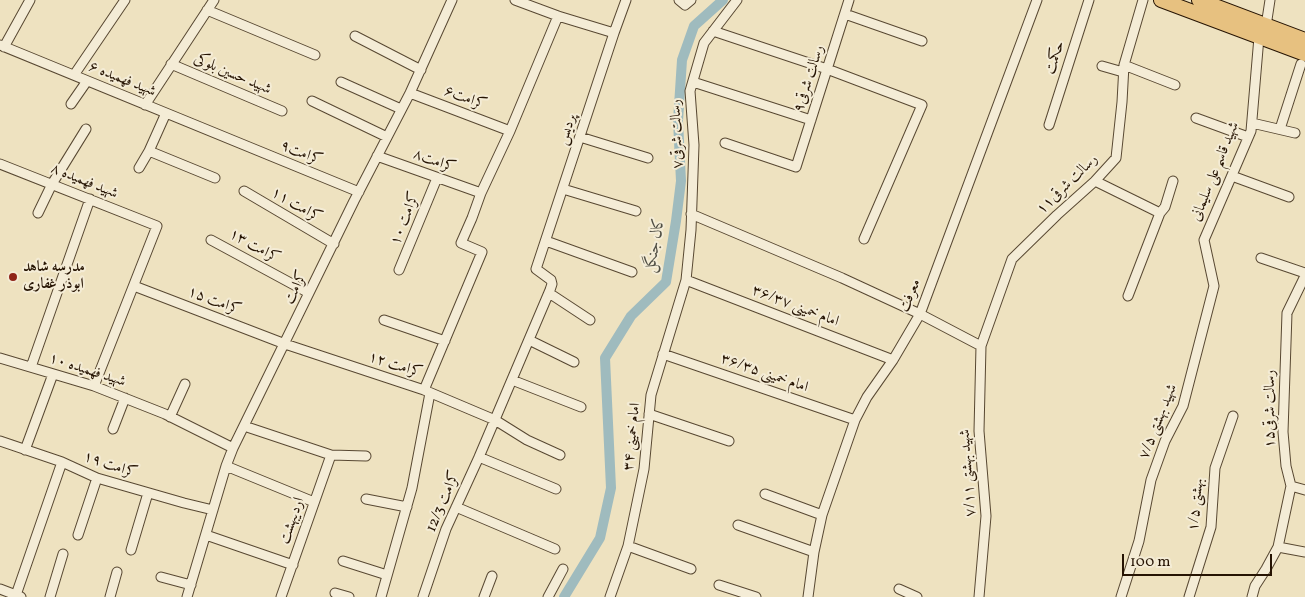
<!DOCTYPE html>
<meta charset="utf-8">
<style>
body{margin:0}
#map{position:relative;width:1305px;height:597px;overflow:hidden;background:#eee2c0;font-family:Vollkorn,serif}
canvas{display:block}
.scale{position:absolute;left:1122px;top:554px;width:150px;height:22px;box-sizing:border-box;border:2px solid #261403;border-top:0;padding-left:6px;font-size:15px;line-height:18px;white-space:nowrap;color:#261403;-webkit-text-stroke:4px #f4ecd6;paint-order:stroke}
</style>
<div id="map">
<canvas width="1305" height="597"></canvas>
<div class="scale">100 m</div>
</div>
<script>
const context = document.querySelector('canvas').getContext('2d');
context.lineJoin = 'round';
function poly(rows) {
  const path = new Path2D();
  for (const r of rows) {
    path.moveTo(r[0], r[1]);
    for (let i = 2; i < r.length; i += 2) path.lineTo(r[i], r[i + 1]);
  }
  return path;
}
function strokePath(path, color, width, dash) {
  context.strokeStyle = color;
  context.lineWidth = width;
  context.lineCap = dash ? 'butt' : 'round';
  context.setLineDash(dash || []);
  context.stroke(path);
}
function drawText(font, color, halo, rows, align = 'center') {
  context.font = font + ' Vollkorn,Amiri,serif';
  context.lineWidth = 4;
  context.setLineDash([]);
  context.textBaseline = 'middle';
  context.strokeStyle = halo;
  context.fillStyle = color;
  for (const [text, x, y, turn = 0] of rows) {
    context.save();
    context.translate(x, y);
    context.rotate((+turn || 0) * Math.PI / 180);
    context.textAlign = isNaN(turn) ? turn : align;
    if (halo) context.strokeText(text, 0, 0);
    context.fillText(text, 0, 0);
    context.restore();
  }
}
strokePath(poly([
 [564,597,600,538,611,488,605,358,631,316,666,282,676,221,681,181,678,121,682,60,694,26,723,0]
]), '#9fbbbe', 10);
const street = poly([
 [515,0,558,16,614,33],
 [679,0,685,5,691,0],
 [207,10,315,55],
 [845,14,922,41],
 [1266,26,1270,0],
 [713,31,827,69,922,105,864,239],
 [355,36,421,70],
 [0,45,359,192],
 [4,47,30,0],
 [171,64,282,111],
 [1124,65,1175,85],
 [1102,66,1123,72],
 [74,75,125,0],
 [341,82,401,109],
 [693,82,811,120],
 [410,93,510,131],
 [312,101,387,137],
 [71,104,87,81],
 [145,105,214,0],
 [1196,118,1248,137],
 [1252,123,1295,133],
 [1049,125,1089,0],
 [1280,129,1301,64],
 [580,137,648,158],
 [725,143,796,167,849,0],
 [149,151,215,178],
 [377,156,481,193],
 [0,164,157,226,94,386],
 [139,168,149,151,166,113],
 [1232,176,1289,197],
 [1095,181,1160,213],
 [563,189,636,211],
 [244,191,334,244],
 [38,213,52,184,86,129],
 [691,214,842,278,920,314,981,346],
 [211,240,309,293],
 [546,241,632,272],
 [1261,258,1305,273],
 [399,270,437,178],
 [1305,276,1287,313,1283,432,1286,466,1291,486,1278,547,1305,552],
 [686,280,893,360],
 [134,286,285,344,424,390,495,420,527,440,560,455],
 [549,293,590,320],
 [1128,296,1160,213,1165,207,1173,181],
 [384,320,445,341],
 [529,340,574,362],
 [663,354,855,420],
 [0,358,94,386,165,414,233,448],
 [31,367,90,199],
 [512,380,581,407],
 [424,390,482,252,461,243,472,218,481,193,510,131,558,16],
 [649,414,729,441],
 [170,417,185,384],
 [244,426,331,455,366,456],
 [113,429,125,398],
 [0,441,62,462,97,478,184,503,213,510],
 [25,450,53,374],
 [479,457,556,489],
 [226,466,314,502],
 [1291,486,1305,490],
 [765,494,822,515],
 [366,499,407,507],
 [456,507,555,549],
 [738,525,814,552],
 [78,535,97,478],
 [206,535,293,565],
 [628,546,691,569],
 [131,550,148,493],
 [343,561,387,575],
 [161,577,191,585],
 [719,585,756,597],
 [0,589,21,597],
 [899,589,917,597],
 [335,593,349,597],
 [16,595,62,462],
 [50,597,63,554],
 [110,597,117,572],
 [187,597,226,466,233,448,354,201,410,93,452,0],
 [281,597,331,455],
 [381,597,412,488,430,393],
 [423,597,446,529,479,457,550,290,552,284,551,280,536,269,614,33,626,0],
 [484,597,492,576],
 [548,597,563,569],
 [610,597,628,546,644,469,651,395,686,280,691,230,694,145,690,91,704,43,737,0],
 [808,597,814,552,822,515,855,420,867,397,893,360,920,314,1037,0],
 [979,597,986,516,979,431,981,346,1012,259,1057,215,1095,181,1116,158,1122,102,1124,65,1143,0],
 [1121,597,1139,541,1151,480,1165,441,1183,406,1214,286,1204,240,1251,131,1259,37],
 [1189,597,1211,527,1215,468,1233,416],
 [1252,597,1255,586,1266,569,1278,547]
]);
const primary = poly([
 [1161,0,1305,54],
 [1199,0,1305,40]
]);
strokePath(street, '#584832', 11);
strokePath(primary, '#261403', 16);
strokePath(street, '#f4ecd6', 9);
strokePath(primary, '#e7c180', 14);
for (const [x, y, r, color] of [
 [13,277,5,"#8f2418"]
]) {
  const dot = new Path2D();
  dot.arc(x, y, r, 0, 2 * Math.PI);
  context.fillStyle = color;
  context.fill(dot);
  strokePath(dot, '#f4ecd6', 2);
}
drawText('15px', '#261403', '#f4ecd6', [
 ["حکمت",1056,58,-72],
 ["شهید حسین بلوکی",232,75,23],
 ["رسالت شرقی۹",810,79,-72],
 ["شهید فهمیده ۶",122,80,22],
 ["کرامت۶",465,99,21],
 ["پردیس",568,130,-72],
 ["رسالت شرقی۷",678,134,-92],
 ["کرامت۹",301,154,22],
 ["کرامت۸",434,162,20],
 ["شهید قاسم علی سلیمانی",1216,172,-68],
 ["شهید فهمیده ۸",84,182,22],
 ["رسالت شرقی۱۱",1068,185,-44],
 ["کرامت ۱۱",296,206,30],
 ["کرامت ۱۰",406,219,-68],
 ["کرامت ۱۳",254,247,29],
 ["کرامت",297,288,-64],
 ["معرفت",911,296,-67],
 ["کرامت ۱۵",214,302,21],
 ["امام خمینی ۳۶/۳۷",795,307,21],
 ["کرامت ۱۲",395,366,18],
 ["شهید فهمیده ۱۰",87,371,18],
 ["امام خمینی ۳۶/۳۵",764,374,19],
 ["رسالت شرقی۱۵",1271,409,-90],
 ["شهید بهشتی ۷/۵",1159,422,-68],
 ["امام خمینی ۳۴",633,437,-84],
 ["کرامت ۱۹",110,466,19],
 ["شهید بهشتی ۷/۱۱",969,473,-94],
 ["کرامت 12/3",444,502,-67],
 ["بهشتی ۱/۵",1197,505,-84],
 ["اردیبهشت",293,521,-71]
]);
drawText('bold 15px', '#261403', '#f4ecd6', [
 ["مدرسه شاهد",23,268],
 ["ابوذر غفاری",23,285]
], 'left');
drawText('italic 16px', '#504e44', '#f4ecd6', [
 ["کال جنگل",656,245,-80]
]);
</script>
